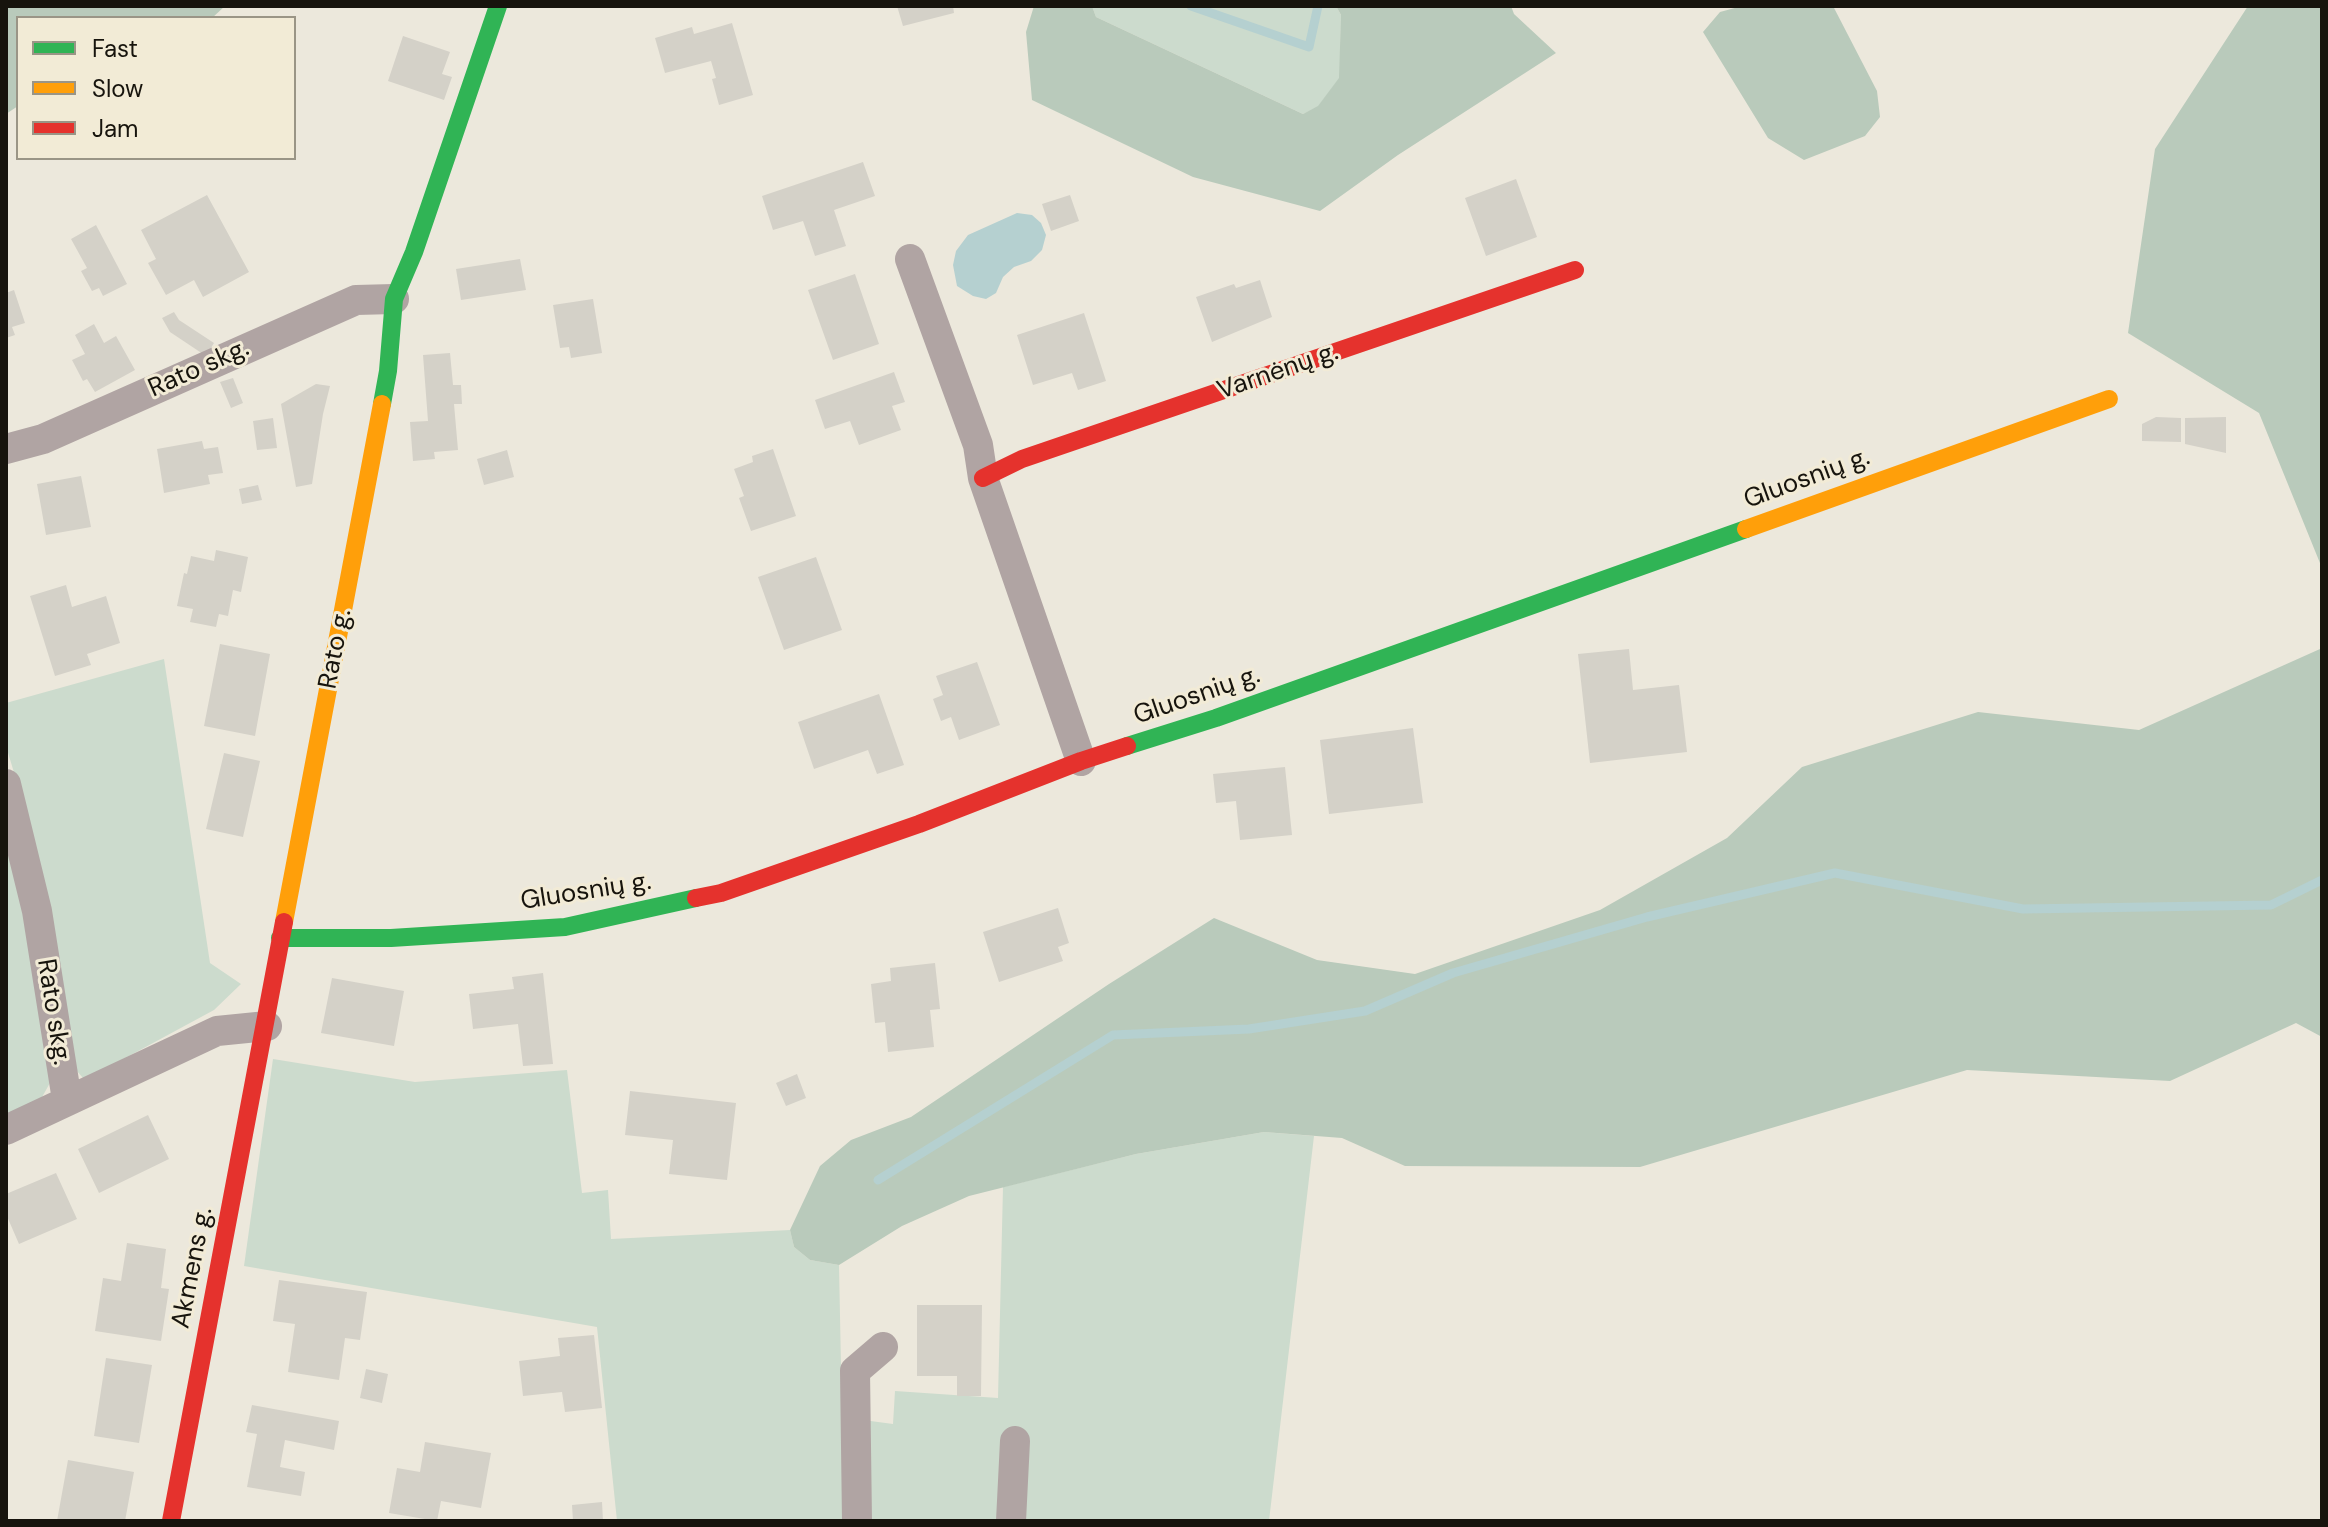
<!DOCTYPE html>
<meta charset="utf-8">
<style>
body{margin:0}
#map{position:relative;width:2328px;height:1527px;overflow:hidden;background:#ece8dc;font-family:"DM Sans",sans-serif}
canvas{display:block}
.frame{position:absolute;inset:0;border:8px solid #17140d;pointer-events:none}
.legend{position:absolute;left:16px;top:16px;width:280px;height:144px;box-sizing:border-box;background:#f2ebd6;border:2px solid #9a9586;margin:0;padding:10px 14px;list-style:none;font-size:24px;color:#17140d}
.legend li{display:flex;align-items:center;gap:16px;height:40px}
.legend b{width:40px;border:2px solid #9a9586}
</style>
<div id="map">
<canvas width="2328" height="1527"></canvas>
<div class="frame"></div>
<ul class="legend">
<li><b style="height:10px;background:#30b455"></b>Fast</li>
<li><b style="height:10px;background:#ff9f0a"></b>Slow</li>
<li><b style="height:10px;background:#e5322d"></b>Jam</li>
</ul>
</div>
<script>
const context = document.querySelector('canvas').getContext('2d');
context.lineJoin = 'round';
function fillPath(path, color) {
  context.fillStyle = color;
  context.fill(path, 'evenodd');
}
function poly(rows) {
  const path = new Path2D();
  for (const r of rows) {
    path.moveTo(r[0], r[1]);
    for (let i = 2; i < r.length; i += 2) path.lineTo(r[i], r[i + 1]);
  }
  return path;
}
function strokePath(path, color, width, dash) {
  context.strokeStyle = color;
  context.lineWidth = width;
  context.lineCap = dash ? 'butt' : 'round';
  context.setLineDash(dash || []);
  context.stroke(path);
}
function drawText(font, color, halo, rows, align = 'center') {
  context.font = font + ' "DM Sans",sans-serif';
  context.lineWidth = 6;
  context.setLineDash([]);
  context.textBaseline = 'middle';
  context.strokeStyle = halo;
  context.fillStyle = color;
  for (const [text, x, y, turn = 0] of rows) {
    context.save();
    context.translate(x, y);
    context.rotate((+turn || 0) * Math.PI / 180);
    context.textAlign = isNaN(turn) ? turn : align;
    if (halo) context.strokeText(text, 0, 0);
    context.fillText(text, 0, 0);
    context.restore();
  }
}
fillPath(poly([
 [1092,6,1336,6,1341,15,1340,78,1318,107,1303,114,1096,17],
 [164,659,210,963,241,984,214,1010,92,1076,83,1078,76,1070,31,829,6,746,6,703],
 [11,833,51,1081,41,1099,6,1116,6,834],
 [273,1059,415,1082,567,1070,582,1193,608,1190,611,1239,790,1230,794,1247,810,1260,839,1265,844,1521,617,1521,597,1327,244,1266],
 [1264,1132,1314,1136,1269,1521,866,1521,863,1420,893,1424,895,1391,998,1398,1003,1187,1136,1154]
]), '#ccdbcd');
fillPath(poly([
 [6,6,225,6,212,18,18,18,18,106,6,114],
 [1034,6,1092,6,1096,17,1303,114,1318,106,1339,78,1341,15,1336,6,1511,6,1514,14,1556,53,1398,155,1320,211,1193,177,1032,100,1026,32],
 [1742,6,1833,6,1877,91,1880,117,1865,136,1804,160,1768,138,1703,32,1720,12],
 [2248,6,2322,6,2322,568,2259,413,2128,333,2155,149],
 [2322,641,2322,1037,2296,1023,2170,1081,1967,1070,1640,1167,1405,1166,1342,1138,1264,1132,1136,1154,969,1196,902,1226,839,1265,810,1260,794,1247,790,1230,820,1166,851,1140,911,1117,1109,984,1214,918,1317,960,1415,974,1600,910,1727,838,1802,767,1978,712,2139,730,2320,649]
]), '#b9cabb');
fillPath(poly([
 [1017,213,1032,215,1041,223,1046,235,1042,250,1031,261,1014,267,1003,277,996,293,986,299,973,296,957,286,953,265,956,251,968,235]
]), '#b5d0d0');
strokePath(poly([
 [1191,6,1309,47,1318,6],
 [878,1180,1113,1035,1249,1029,1365,1011,1453,973,1647,917,1835,873,2023,909,2271,905,2322,880]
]), '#b5d0d0', 9);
fillPath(poly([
 [897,6,953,6,954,13,903,26],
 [732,23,753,95,719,105,712,79,716,78,711,61,665,73,655,38,692,27,694,34],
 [403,36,450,52,442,74,452,77,444,100,388,81],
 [863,162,875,196,834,210,846,246,815,256,803,221,773,230,762,196],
 [1516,179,1537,237,1486,256,1465,198],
 [207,195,249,272,203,297,194,280,166,295,148,263,156,259,141,230],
 [1070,195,1079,221,1051,231,1042,204],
 [96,225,127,284,103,296,99,288,92,291,81,271,87,268,71,239],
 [520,259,526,290,461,300,456,269],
 [855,274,879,344,833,360,808,290],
 [1260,280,1272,317,1212,342,1196,297,1234,284,1236,288],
 [14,290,25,323,12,327,15,335,6,338,6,293],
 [593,299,602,353,571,358,569,347,560,348,553,305],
 [174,312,179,320,214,343,206,356,170,332,162,318],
 [1084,313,1106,381,1078,390,1072,373,1033,385,1017,335],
 [94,324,104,343,116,336,135,370,95,392,87,379,83,381,72,360,85,354,75,335],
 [450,353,453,385,461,385,462,404,454,404,458,450,434,452,435,459,413,461,410,422,428,421,423,355],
 [894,372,905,402,892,406,901,430,859,445,850,421,825,429,815,400],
 [233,378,243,403,231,408,220,382],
 [316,384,330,386,323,414,312,484,296,487,281,404],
 [2156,417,2181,418,2181,442,2142,441,2142,424],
 [2226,417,2226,453,2185,444,2185,418],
 [273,418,277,448,257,450,253,421],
 [202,441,204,449,218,447,223,473,208,475,210,484,164,493,157,449],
 [773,449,796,516,751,531,739,498,744,496,734,469,753,462,752,456],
 [507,450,514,477,484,485,477,459],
 [81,476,91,527,46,535,37,484],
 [258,485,262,500,242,504,239,489],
 [216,550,248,557,241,592,233,590,228,616,219,614,216,627,190,622,193,609,177,606,184,573,187,574,191,556,214,561],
 [816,557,842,630,784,650,758,577],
 [66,585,72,607,106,596,120,643,87,654,91,665,55,676,30,596],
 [220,644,270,654,255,736,204,726],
 [1629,649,1633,690,1679,685,1687,752,1590,763,1578,654],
 [977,662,1000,725,959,740,951,717,941,721,933,699,943,695,936,676],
 [879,694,904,765,877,774,868,750,814,769,798,722],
 [1413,728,1423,803,1329,814,1320,740],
 [224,753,260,761,243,837,206,829],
 [1285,767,1292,835,1240,840,1236,801,1216,803,1213,774],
 [1058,908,1069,943,1058,947,1063,961,999,982,983,932],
 [935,963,940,1009,930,1010,934,1047,888,1052,885,1022,875,1023,871,984,891,981,890,968],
 [543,973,553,1064,523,1066,518,1024,473,1029,469,994,514,989,512,977],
 [332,978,404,991,394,1046,321,1033],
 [797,1074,806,1098,786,1106,776,1083],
 [630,1091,736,1103,727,1180,669,1174,673,1140,625,1135],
 [148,1115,169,1159,99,1193,78,1149],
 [56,1173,77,1219,19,1244,6,1214,6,1194],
 [127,1243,166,1249,161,1288,169,1289,161,1341,95,1331,103,1278,121,1281],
 [279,1280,367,1292,360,1340,345,1338,339,1380,288,1372,295,1324,273,1321],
 [917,1305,982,1305,981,1396,957,1396,957,1376,917,1376],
 [594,1335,602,1408,565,1412,562,1392,523,1396,519,1361,560,1356,558,1338],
 [106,1358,152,1365,139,1443,94,1436],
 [366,1369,388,1374,382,1403,360,1398],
 [252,1405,339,1421,334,1450,285,1440,280,1467,305,1472,301,1496,247,1487,257,1434,246,1432],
 [425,1442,491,1453,481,1508,441,1501,437,1521,389,1513,397,1468,420,1472],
 [68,1460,134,1472,125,1521,57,1521],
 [602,1502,603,1521,573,1521,572,1505]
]), '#d4d1c8');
strokePath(poly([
 [910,259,978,445,983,478,1081,761],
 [6,449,43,439,356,300,394,299],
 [6,784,37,911,67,1100],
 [6,1130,217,1031,267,1026],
 [857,1521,855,1371,883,1347],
 [1011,1521,1015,1441]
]), '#b0a4a3', 30);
strokePath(poly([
 [382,404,388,371,394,299,414,252,498,6],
 [1127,746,1216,718,1746,529],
 [280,938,391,938,565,927,696,898]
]), '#30b455', 18);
strokePath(poly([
 [1746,529,2109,399],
 [284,922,382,404]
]), '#ff9f0a', 18);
strokePath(poly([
 [983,478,1022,459,1575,270],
 [696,898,721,893,919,824,1081,761,1127,746],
 [171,1521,284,922]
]), '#e5322d', 18);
drawText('26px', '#17140d', '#f2ebd6', [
 ["Rato skg.",199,369,-24],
 ["Varnėnų g.",1278,372,-19],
 ["Gluosnių g.",1807,479,-20],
 ["Rato g.",336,649,-79],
 ["Gluosnių g.",1197,696,-19],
 ["Gluosnių g.",586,892,-9],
 ["Rato skg.",53,1012,81],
 ["Akmens g.",193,1268,-79]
]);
</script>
